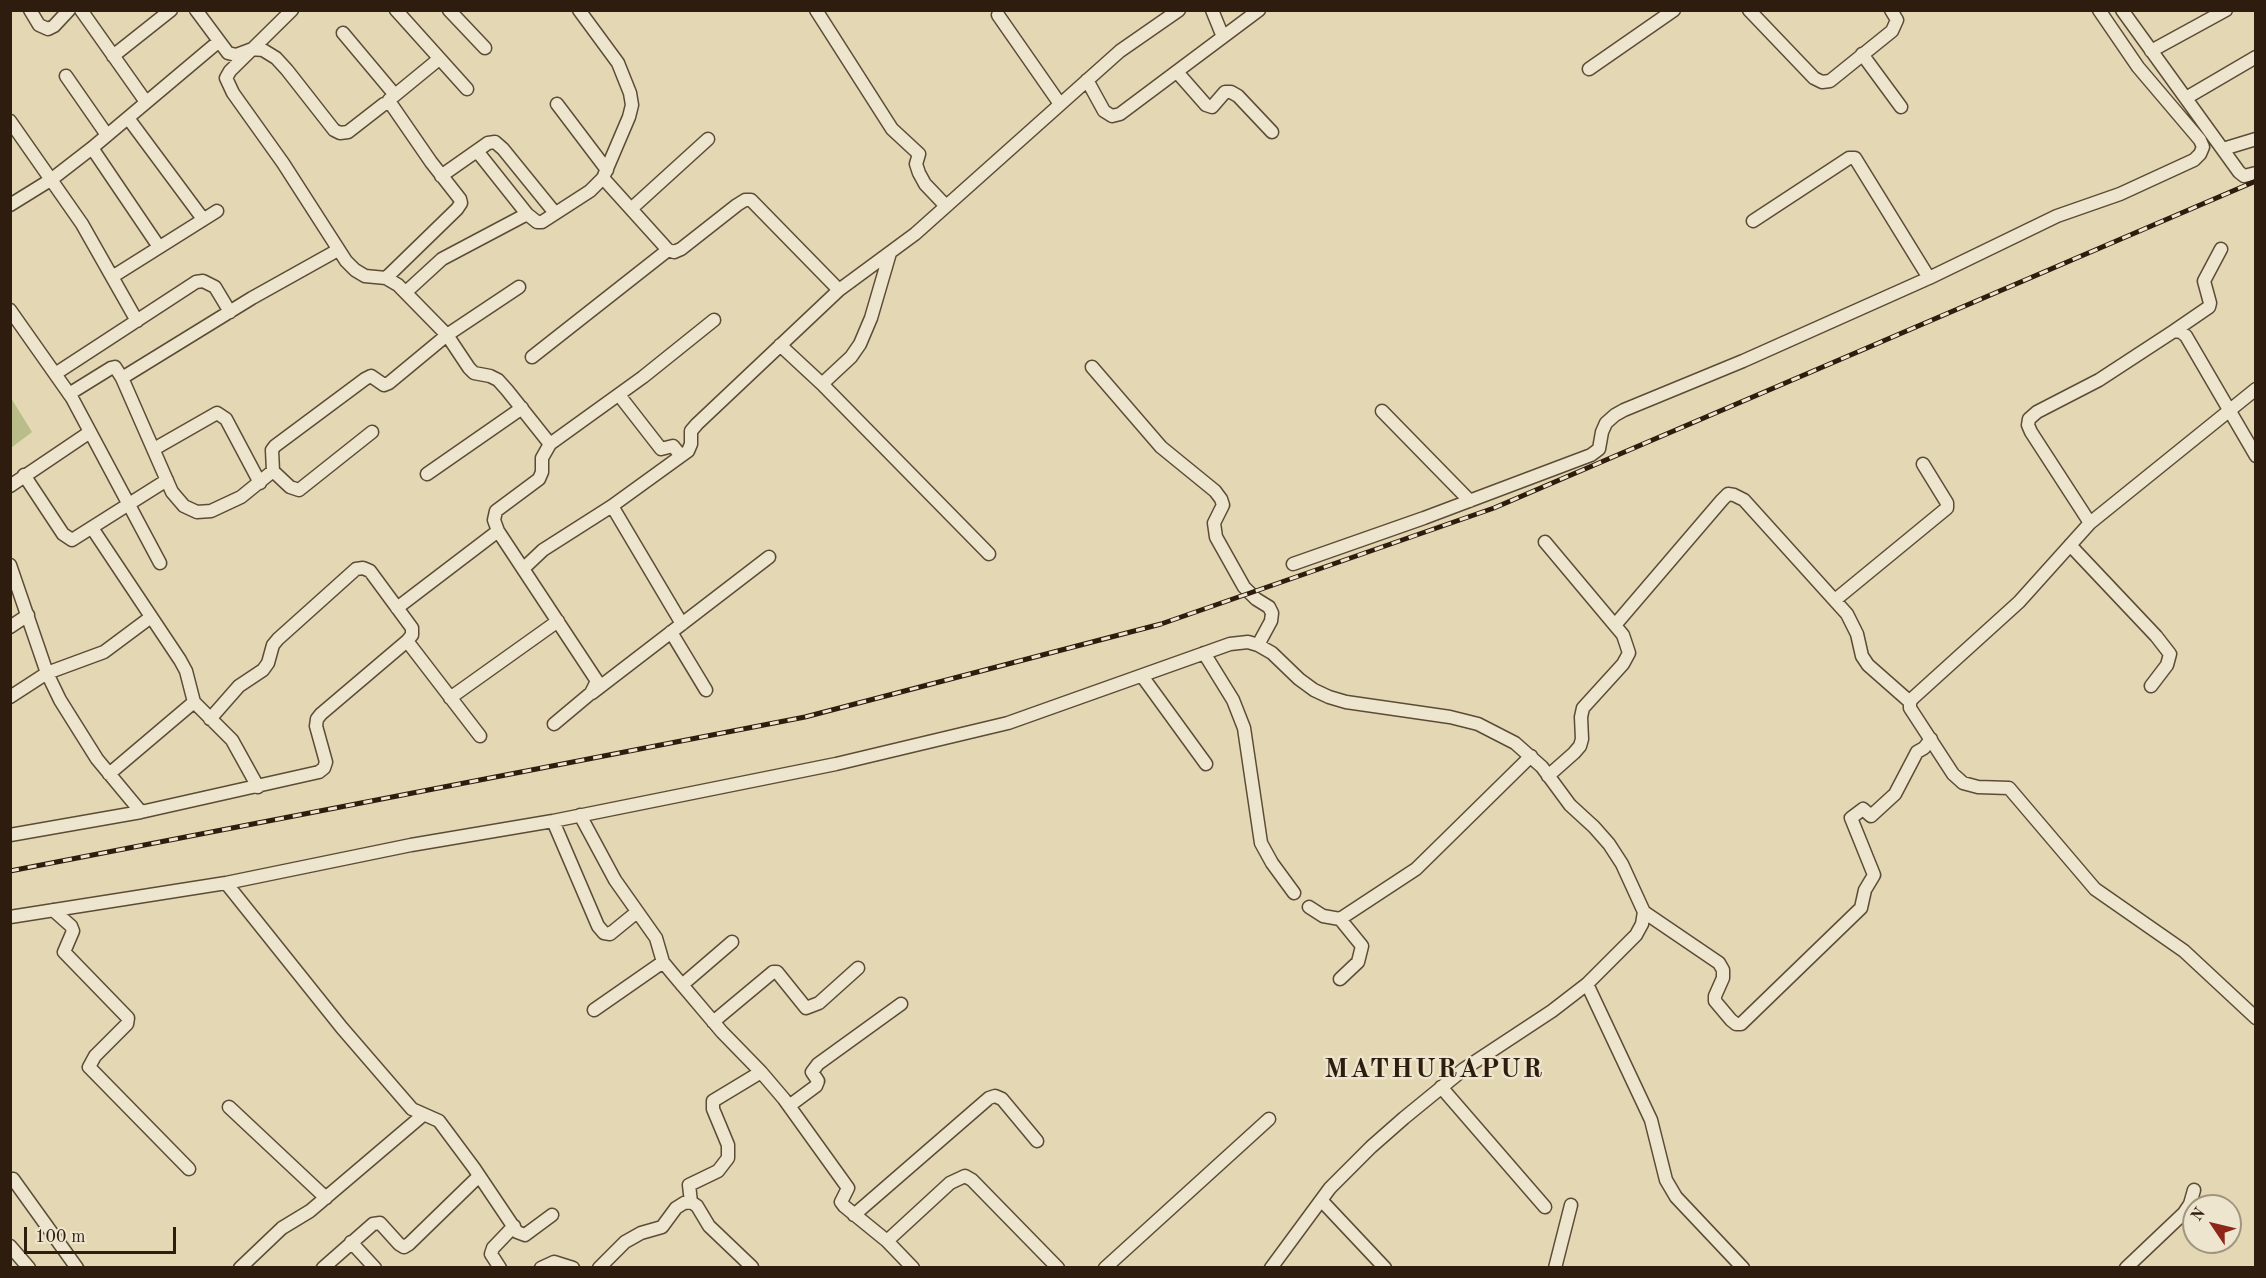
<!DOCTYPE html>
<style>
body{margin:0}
#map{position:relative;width:2266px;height:1278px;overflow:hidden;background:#e4d7b3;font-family:"Old Standard TT",serif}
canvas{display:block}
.frame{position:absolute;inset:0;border:12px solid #2e1d0e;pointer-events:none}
.north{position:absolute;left:2182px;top:1194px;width:60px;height:60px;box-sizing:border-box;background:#ede5ce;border:2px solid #a19581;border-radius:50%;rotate:305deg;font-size:16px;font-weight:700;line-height:24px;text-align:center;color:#2e1d0e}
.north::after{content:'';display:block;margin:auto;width:21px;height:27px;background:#8f2418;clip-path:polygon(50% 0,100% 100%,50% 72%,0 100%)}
.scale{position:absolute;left:24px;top:1227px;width:152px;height:27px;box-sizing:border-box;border:3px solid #2e1d0e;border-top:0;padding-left:8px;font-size:18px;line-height:21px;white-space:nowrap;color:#2e1d0e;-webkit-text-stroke:4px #ede5ce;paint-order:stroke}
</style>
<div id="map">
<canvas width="2266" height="1278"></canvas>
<div class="frame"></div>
<div class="north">N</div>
<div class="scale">100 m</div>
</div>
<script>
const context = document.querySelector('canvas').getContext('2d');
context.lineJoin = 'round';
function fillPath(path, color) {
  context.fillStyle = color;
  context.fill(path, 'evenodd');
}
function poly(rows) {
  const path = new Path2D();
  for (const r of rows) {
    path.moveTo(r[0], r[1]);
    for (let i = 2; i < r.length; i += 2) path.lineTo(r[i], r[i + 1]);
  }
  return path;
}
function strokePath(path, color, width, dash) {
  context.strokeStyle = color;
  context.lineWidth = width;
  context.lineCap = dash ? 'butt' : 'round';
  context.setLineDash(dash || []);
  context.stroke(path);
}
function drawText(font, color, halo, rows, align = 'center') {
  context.font = font + ' "Old Standard TT",serif';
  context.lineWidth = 5;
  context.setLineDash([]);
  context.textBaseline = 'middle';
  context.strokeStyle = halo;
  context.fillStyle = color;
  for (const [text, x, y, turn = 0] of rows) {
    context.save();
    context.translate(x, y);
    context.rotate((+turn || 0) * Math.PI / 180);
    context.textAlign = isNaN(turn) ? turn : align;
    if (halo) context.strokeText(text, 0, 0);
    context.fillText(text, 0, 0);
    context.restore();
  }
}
fillPath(poly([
 [11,398,32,432,11,448,10,448]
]), '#b9bd89');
const minor = poly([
 [30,10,39,25,48,29,54,26,69,10],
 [81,10,146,102],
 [196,10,228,53,236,55,252,49,263,50,276,58,287,70,334,130,340,133,348,132,384,104,391,104,431,162,460,199,461,203,457,209,386,278],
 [292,10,230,71,226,78,233,93,283,163,346,261,355,270,365,276,386,278,398,285,447,335,469,368,474,373,490,376,498,380,507,390,550,444],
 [396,10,467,89],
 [449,10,485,48],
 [816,10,892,129,919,154,916,164,919,173,925,184,945,205],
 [1212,10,1223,37],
 [1749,10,1814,78,1822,82,1830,81,1892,31,1897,20,1891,10],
 [2122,10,2239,172,2244,176,2256,173],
 [998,15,1060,104],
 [343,33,395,95],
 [2151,51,2226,10],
 [1862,54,1901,107],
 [113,56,171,10],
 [1589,69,1674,10],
 [1177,72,1206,105,1212,107,1225,92,1231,92,1238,96,1272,132],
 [66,76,107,135],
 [1087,80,1104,111,1112,116,1120,114,1259,10],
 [2186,98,2256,57],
 [389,100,439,59],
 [557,104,607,170],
 [128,118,203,219],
 [10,121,82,224,137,321],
 [92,148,159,247],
 [2223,149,2256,139],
 [477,151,527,214,537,222,542,222,590,191,603,178,629,117,632,105,630,93,618,63,579,10],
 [441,176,488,143,495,142,503,149,555,213],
 [603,178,668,250,674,252,681,249,737,205,745,200,751,200,839,290],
 [10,205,52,179,92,148,218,42],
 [631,209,708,139],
 [1753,221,1849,158,1855,158,1929,278],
 [338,250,252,298,122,378,172,492,184,506,197,512,211,511,241,497,273,471,272,450,275,446,365,379,371,376,384,385,389,383,447,335,519,287],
 [112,277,217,211],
 [406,292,442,259,527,214],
 [10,310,72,398,160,563],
 [2174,331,2209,307,2210,303,2204,281,2221,249],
 [780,345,822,384,989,554],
 [532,357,668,250],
 [1092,367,1161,447,1215,491,1221,499,1223,505,1214,523,1216,537,1244,587,1256,599,1269,607,1272,613,1271,621,1258,645],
 [55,374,196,282,203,281,215,287,230,312],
 [822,384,851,357,860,344,871,318,890,253],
 [2256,389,2090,523,2019,602,1913,698,1910,702,1910,708,1953,774,1963,783,1978,787,2009,788,2095,889,2184,951,2256,1018],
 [69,394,111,368,115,367,122,378],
 [619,395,661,449,673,446,681,456],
 [1382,411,1470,501],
 [154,449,217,413,226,419,260,483],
 [273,471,290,487,299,490,372,432],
 [427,474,522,408],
 [24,475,63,534,72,540,167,480],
 [10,486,90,432],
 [612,506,682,624],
 [2090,523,2031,432,2028,425,2029,419,2037,412,2099,380,2174,331,2181,332,2186,336,2256,456],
 [92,528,180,660,186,671,194,702,232,740,258,787],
 [1545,542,1623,635,1629,653,1623,664,1583,708,1581,717,1582,739,1580,746,1574,753,1548,776],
 [2070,545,2156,636,2170,654,2167,665,2151,686],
 [1293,564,1424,518,1591,455,1599,449,1602,432,1606,423,1615,415,1624,410,1743,361,1929,278,2057,216,2120,194,2194,160,2200,154,2203,147,2200,140,2138,67,2099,10],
 [10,565,47,673,60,700,97,759,141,812],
 [524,568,543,550,612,506,688,451,691,444,691,431,697,424,839,290,915,234,1120,51,1179,10],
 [1835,600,1947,508,1947,503,1923,464],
 [397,608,498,531],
 [1615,625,1722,500,1728,494,1734,495,1744,500,1847,614,1857,634,1862,656,1868,665,1910,702],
 [10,627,28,615],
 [671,632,706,690],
 [407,641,480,736],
 [1204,653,1233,700,1244,728,1261,843,1272,863,1294,893],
 [1142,676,1206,764],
 [592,693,769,557],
 [10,697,47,673,104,652,151,617],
 [450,698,558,621],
 [554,724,591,693,597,681,498,531,494,520,496,511,539,479,542,472,542,458,550,444,643,377,714,320],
 [109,774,194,702],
 [580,815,615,880,656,938,663,962,672,973,722,1032,761,1072,784,1099,848,1188,841,1202,844,1206,887,1241,913,1268],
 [553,821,598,926,604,933,610,934,637,912],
 [10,835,141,812,319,772,324,768,326,762,316,726,317,719,321,714,407,641,412,635,412,628,370,571,363,568,356,569,278,639,273,645,268,663,263,670,239,686,210,719],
 [226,883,342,1028,412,1109,439,1121,474,1168,517,1232,525,1235,552,1215],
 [1309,907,1323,916,1340,919,1362,946,1358,962,1340,979],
 [53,910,71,926,73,931,64,952,128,1018,127,1024,95,1056,89,1067,189,1169],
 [1644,912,1719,963,1723,970,1723,978,1715,996,1715,1001,1731,1020,1736,1024,1741,1024,1861,908,1865,890,1874,875,1851,818,1863,809,1871,816,1895,794,1917,752,1924,748,1931,739],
 [10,917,226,883,411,845,553,821,836,764,1008,723,1230,644,1248,642,1258,645,1272,653,1299,679,1314,690,1329,697,1346,702,1450,717,1478,724,1515,743,1542,767,1570,805,1594,827,1609,844,1622,864,1644,912,1642,924,1636,935,1587,984,1552,1011,1464,1069,1404,1118,1371,1147,1330,1188,1271,1268],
 [1340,919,1416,869,1531,756],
 [1587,984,1651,1120,1666,1180,1676,1197,1743,1268],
 [682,985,732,942],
 [594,1010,663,962],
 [713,1022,773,972,777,972,806,1008,819,1003,858,968],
 [1441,1087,1545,1207],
 [789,1106,816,1086,818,1081,812,1072,818,1064,901,1004],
 [229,1107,326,1198],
 [13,1179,77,1268],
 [1321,1200,1385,1268],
 [691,1202,689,1185,718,1171,728,1158,728,1145,713,1109,713,1101,761,1072],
 [854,1215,989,1098,995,1096,1002,1099,1037,1141],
 [887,1241,950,1183,965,1176,972,1180,1058,1268],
 [351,1242,375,1268],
 [10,1246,29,1268],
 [240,1268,282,1228,310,1211,423,1115],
 [323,1268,373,1224,380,1223,399,1244,404,1247,409,1244,479,1176],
 [500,1268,491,1254,493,1248,514,1226],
 [541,1268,554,1262,573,1268],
 [599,1268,625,1242,641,1233,662,1227,676,1208,684,1203,691,1202,697,1206,709,1226,752,1267],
 [1105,1268,1269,1119],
 [1555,1268,1571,1205],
 [2126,1268,2184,1213,2190,1204,2194,1190]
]);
strokePath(minor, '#5c4c37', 15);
strokePath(minor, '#ede5ce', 12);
const rail = poly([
 [10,871,805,717,1161,624,1494,508,2256,181]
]);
strokePath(rail, '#2e1d0e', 5);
strokePath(rail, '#ede5ce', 3, [9]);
context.letterSpacing = '1.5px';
drawText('bold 27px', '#2e1d0e', '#ede5ce', [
 ["MATHURAPUR",1434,1070]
]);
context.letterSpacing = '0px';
</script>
